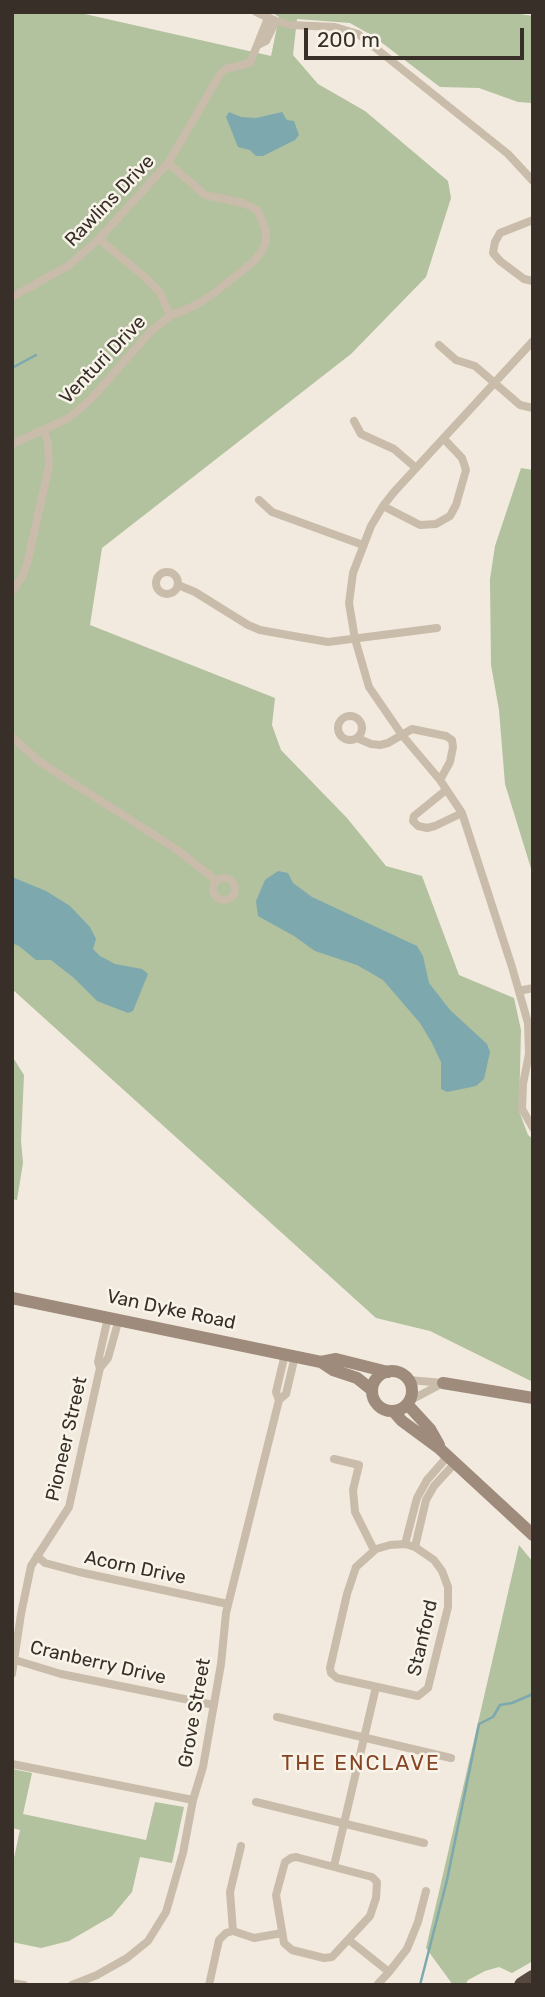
<!DOCTYPE html>
<style>
body{margin:0}
#map{position:relative;width:545px;height:1997px;overflow:hidden;background:#f2eade;font-family:Rubik,sans-serif}
canvas{display:block}
.frame{position:absolute;inset:0;border:14px solid #382f29;pointer-events:none}
.scale{position:absolute;left:304px;top:28px;width:220px;height:32px;box-sizing:border-box;border:4px solid #382f29;border-top:0;padding-left:9px;font-size:21px;line-height:24px;white-space:nowrap;color:#382f29;-webkit-text-stroke:5px #f9f4ea;paint-order:stroke}
</style>
<div id="map">
<canvas width="545" height="1997"></canvas>
<div class="frame"></div>
<div class="scale">200 m</div>
</div>
<script>
const context = document.querySelector('canvas').getContext('2d');
context.lineJoin = 'round';
function fillPath(path, color) {
  context.fillStyle = color;
  context.fill(path, 'evenodd');
}
function poly(rows) {
  const path = new Path2D();
  for (const r of rows) {
    if (r.length === 3) {
      path.moveTo(r[0] + r[2], r[1]);
      path.arc(r[0], r[1], r[2], 0, 2 * Math.PI);
      continue;
    }
    path.moveTo(r[0], r[1]);
    for (let i = 2; i < r.length; i += 2) path.lineTo(r[i], r[i + 1]);
  }
  return path;
}
function strokePath(path, color, width, dash) {
  context.strokeStyle = color;
  context.lineWidth = width;
  context.lineCap = dash ? 'butt' : 'round';
  context.setLineDash(dash || []);
  context.stroke(path);
}
function drawText(font, color, halo, rows, align = 'center') {
  context.font = font + ' Rubik,sans-serif';
  context.lineWidth = 5;
  context.setLineDash([]);
  context.textBaseline = 'middle';
  context.strokeStyle = halo;
  context.fillStyle = color;
  for (const [text, x, y, turn = 0] of rows) {
    context.save();
    context.translate(x, y);
    context.rotate((+turn || 0) * Math.PI / 180);
    context.textAlign = isNaN(turn) ? turn : align;
    if (halo) context.strokeText(text, 0, 0);
    context.fillText(text, 0, 0);
    context.restore();
  }
}
fillPath(poly([
 [12,12,76,12,271,56,279,17,271,12,508,12,533,16,533,103,518,102,479,88,440,87,373,36,350,23,297,19,293,55,318,84,365,111,448,181,451,198,426,277,351,354,102,548,90,625,275,698,272,725,281,750,347,818,386,866,422,876,459,975,514,998,521,1030,519,1111,528,1135,533,1139,533,1382,430,1331,376,1318,12,989],
 [521,468,533,470,533,875,505,784,499,710,491,665,490,579,495,546],
 [12,1056,24,1075,21,1141,23,1163,17,1200,12,1199],
 [519,1545,533,1562,533,1961,512,1973,499,1967,485,1971,468,1980,465,1985,453,1985,426,1948],
 [12,1769,32,1773,23,1814,146,1840,155,1802,184,1807,172,1863,140,1857,132,1892,112,1916,69,1941,41,1948,12,1942,12,1867,20,1830,12,1828]
]), '#b2c19e');
fillPath(poly([
 [229,112,241,117,256,118,282,112,287,120,294,121,299,135,295,140,263,156,256,156,250,150,238,147,226,117],
 [278,871,288,873,293,883,312,897,417,946,423,956,429,983,450,1010,487,1044,490,1052,484,1079,476,1086,447,1092,441,1089,441,1062,432,1043,420,1023,383,980,357,965,315,951,294,936,258,916,256,901,265,880],
 [12,877,46,891,70,906,90,927,96,939,93,949,100,956,115,964,142,969,148,974,133,1011,128,1013,97,1001,74,978,51,960,36,960,19,946,12,943]
]), '#7da8ae');
strokePath(poly([
 [12,368,36,355],
 [420,1985,447,1880,479,1724,493,1717,500,1705,512,1703,533,1694]
]), '#7da8ae', 2.5);
strokePath(poly([
 [256,12,276,21,291,25,335,27,358,34,508,154,533,181],
 [258,45,266,41,276,21],
 [533,220,500,233,495,242,493,253,500,261,524,279,533,281],
 [99,239,146,278,161,294,170,316],
 [12,297,68,266,99,239,168,163,219,76,225,69,250,63,268,18],
 [533,341,394,492,383,506,371,526,353,573,349,603,355,639,369,687,402,735,440,780,462,813,512,967,528,1023,529,1054,523,1084,522,1109,533,1128],
 [439,345,456,360,475,366,520,405,533,408],
 [354,421,361,434,394,449,416,468],
 [12,444,69,418,91,399,151,331,170,316,196,305,213,294,254,261,261,252,266,242,266,232,262,220,257,210,243,203,205,195,168,163],
 [259,500,272,512,363,545],
 [383,506,420,525,436,524,450,516,456,505,466,470,462,458,444,439],
 [167,583,11],
 [178,585,195,592,248,625,260,630,299,637,328,642,437,628],
 [12,591,23,576,27,564,49,466,48,444,44,430],
 [350,728,12],
 [12,737,40,762,176,849,217,881],
 [357,738,371,744,380,745,388,743,412,729,446,736,452,740,453,747,450,762,440,780],
 [446,790,414,816,413,821,418,826,427,828,435,826,462,813],
 [224,889,11],
 [519,991,533,988],
 [100,1368,108,1358,119,1319],
 [409,1380,443,1383],
 [279,1400,286,1394,295,1356],
 [409,1401,443,1383],
 [334,1459,359,1465,353,1490,355,1512,374,1550],
 [405,1544,415,1547,434,1560,442,1571,448,1587,448,1607,428,1688,418,1696,337,1678,331,1673,330,1668,347,1594,356,1567,376,1549,390,1545,405,1544],
 [405,1544,417,1498,427,1480,448,1456],
 [415,1547,426,1500,434,1486,455,1463],
 [37,1556,45,1563,79,1572,228,1604],
 [15,1660,61,1674,214,1705],
 [12,1674,21,1614,31,1566,69,1507,100,1368,98,1362,108,1317],
 [277,1717,451,1758],
 [12,1764,193,1800],
 [256,1802,424,1843],
 [296,1857,372,1877,377,1882,376,1898,370,1916,332,1957,324,1958,292,1950,284,1943,276,1895,285,1862,291,1858,296,1857],
 [334,1866,376,1687],
 [233,1931,230,1892,241,1846],
 [349,1940,389,1972,377,1985],
 [389,1972,407,1949,418,1922,426,1891],
 [12,1983,24,1985],
 [72,1985,97,1975,127,1958,148,1941,166,1912,183,1853,193,1800,203,1767,221,1664,226,1613,279,1400,276,1392,285,1354],
 [209,1985,219,1940,226,1933,233,1931,254,1938,282,1933]
]), '#cabcaa', 8);
strokePath(poly([
 [12,1298,321,1362,336,1359,388,1372],
 [321,1362,333,1370,357,1378,372,1390],
 [392,1391,20],
 [443,1383,533,1398],
 [407,1404,430,1429,439,1445],
 [393,1411,402,1421,440,1449,533,1535]
]), '#9e8b7b', 12);
strokePath(poly([
 [522,1985,533,1978]
]), '#584a41', 16);
drawText('19px', '#382f29', '#f9f4ea', [
 ["Rawlins Drive",110,201,-46],
 ["Venturi Drive",103,360,-46],
 ["Van Dyke Road",171,1310,12],
 ["Pioneer Street",67,1439,-77],
 ["Acorn Drive",135,1568,12],
 ["Stanford",423,1638,-77],
 ["Cranberry Drive",98,1663,13],
 ["Grove Street",195,1713,-80]
]);
context.letterSpacing = '2px';
drawText('21px', '#854424', '#f9f4ea', [
 ["THE ENCLAVE",361,1764]
]);
context.letterSpacing = '0px';
</script>
